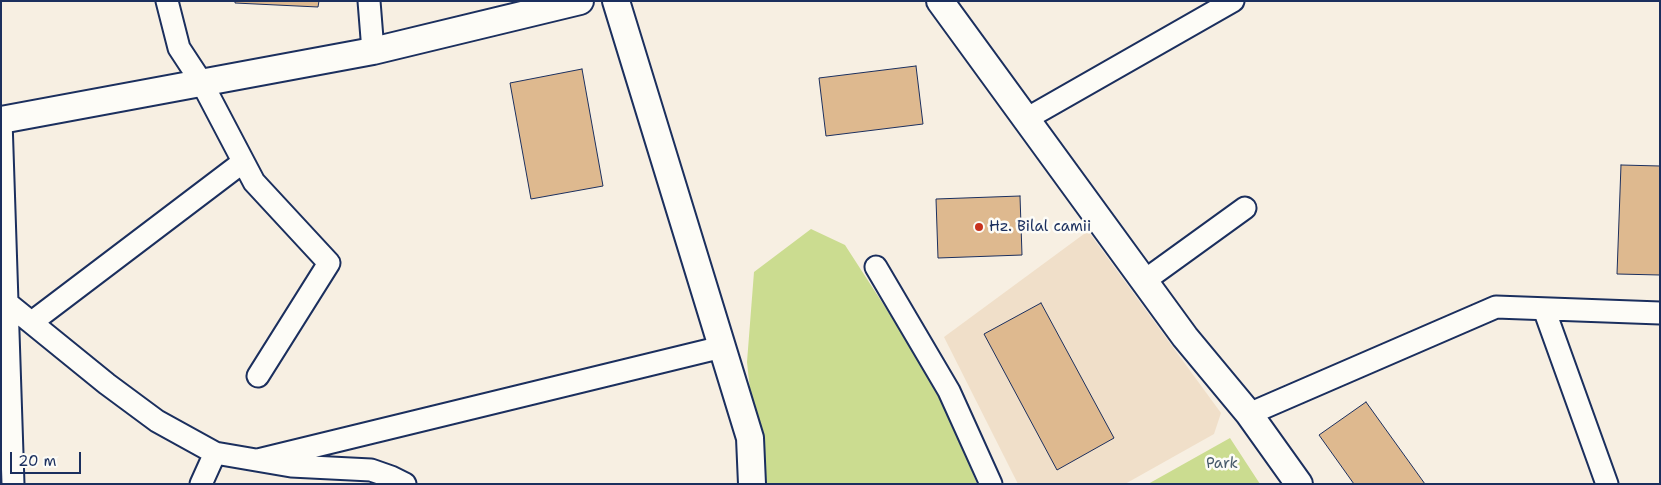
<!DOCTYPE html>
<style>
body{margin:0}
#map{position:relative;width:1661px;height:485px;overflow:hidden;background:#f7efe2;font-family:"Shantell Sans",sans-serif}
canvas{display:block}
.frame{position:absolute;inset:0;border:2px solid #1b2f5e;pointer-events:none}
.scale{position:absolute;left:10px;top:452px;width:71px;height:22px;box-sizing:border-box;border:2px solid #1b2f5e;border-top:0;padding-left:6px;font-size:15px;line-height:18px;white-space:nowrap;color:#1b2f5e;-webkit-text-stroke:4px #fdfcf7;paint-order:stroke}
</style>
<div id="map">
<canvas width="1661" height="485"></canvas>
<div class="frame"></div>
<div class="scale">20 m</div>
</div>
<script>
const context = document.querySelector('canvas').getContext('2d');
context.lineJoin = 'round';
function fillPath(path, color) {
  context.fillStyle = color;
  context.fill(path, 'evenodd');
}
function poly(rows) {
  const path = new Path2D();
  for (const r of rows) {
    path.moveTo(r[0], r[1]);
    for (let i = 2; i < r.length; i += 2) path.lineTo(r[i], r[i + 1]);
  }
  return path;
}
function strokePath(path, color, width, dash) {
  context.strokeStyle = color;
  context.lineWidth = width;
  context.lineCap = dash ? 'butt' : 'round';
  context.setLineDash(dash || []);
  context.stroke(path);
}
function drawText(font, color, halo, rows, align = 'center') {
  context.font = font + ' "Shantell Sans",sans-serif';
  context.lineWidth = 5;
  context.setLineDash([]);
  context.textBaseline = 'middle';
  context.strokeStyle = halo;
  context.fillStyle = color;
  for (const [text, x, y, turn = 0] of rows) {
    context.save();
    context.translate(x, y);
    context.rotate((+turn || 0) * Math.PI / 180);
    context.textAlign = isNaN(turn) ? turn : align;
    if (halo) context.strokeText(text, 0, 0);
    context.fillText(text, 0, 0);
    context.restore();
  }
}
fillPath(poly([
 [1088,231,1221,413,1214,434,1125,484,1018,484,944,337]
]), '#f0dfc9');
fillPath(poly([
 [811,229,845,245,940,392,977,484,760,484,747,362,754,272],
 [1230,438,1260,484,1148,484]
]), '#cbdc90');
const building = poly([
 [235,1,319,1,318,7,235,3,235,1],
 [916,66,923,124,826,136,819,78,916,66],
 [582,69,603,186,531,199,510,83,582,69],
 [1621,165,1660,166,1660,275,1617,274,1621,165],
 [1020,196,1022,255,938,258,936,199,1020,196],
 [1041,303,1114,438,1057,470,984,334,1041,303],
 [1366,402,1425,484,1354,484,1319,435,1366,402]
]);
fillPath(building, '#deb98f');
strokePath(building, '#1b2f5e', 1);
const minor = poly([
 [167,1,179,48,202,83,254,182,329,263,258,376],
 [369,1,373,51],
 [1026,119,1233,1],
 [1,120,13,484],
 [876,267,949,391,991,484],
 [1144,281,1245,208],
 [1,298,107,384,157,421,215,453,291,466,371,470,391,477,405,484],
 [1544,309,1607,484],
 [32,322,243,162],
 [1249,414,1496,307,1660,313],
 [258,460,722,347],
 [201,484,215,453]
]);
const tertiary = poly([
 [616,1,750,438,752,484],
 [940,1,1185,337,1249,414,1299,484],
 [1,120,373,51,580,1]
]);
strokePath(minor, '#1b2f5e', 25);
strokePath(tertiary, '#1b2f5e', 30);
strokePath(minor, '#fdfcf7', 21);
strokePath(tertiary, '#fdfcf7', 26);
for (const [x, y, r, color] of [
 [979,227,5,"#c8321e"]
]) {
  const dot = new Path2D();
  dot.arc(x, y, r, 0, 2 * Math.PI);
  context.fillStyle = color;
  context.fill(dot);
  strokePath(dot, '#fdfcf7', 2);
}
drawText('15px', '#1b2f5e', '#fdfcf7', [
 ["Hz. Bilal camii",989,227]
], 'left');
drawText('15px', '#475a6a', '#fdfcf7', [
 ["Park",1222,464]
]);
</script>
